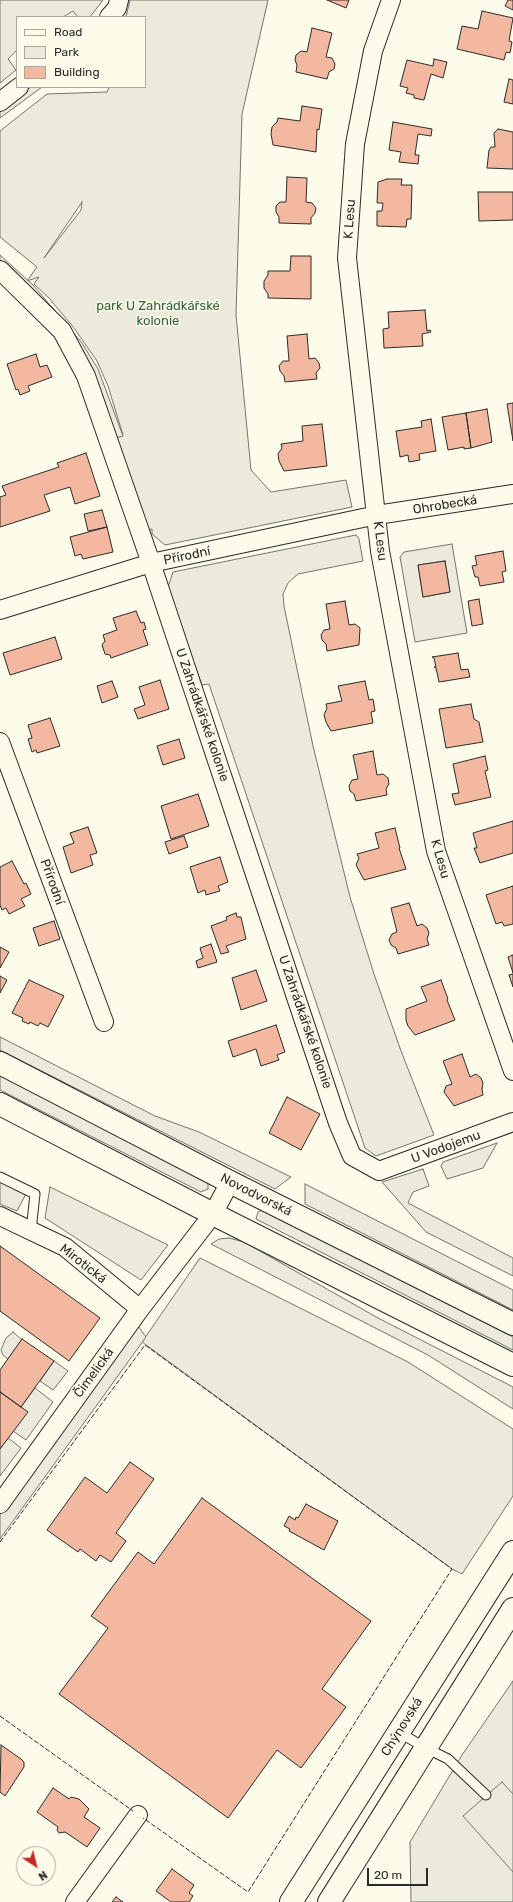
<!DOCTYPE html>
<meta charset="utf-8">
<style>
body{margin:0}
#map{position:relative;width:513px;height:1902px;overflow:hidden;background:#fdfbea;font-family:Rubik,sans-serif}
canvas{display:block}
.legend{position:absolute;left:16px;top:16px;width:130px;height:72px;box-sizing:border-box;background:#fdfbea;border:1px solid #a9a89e;margin:0;padding:5px 7px;list-style:none;font-size:12px;color:#2b2b2b}
.legend li{display:flex;align-items:center;gap:8px;height:20px}
.legend b{width:20px;border:1px solid #a9a89e}
.north{position:absolute;left:16px;top:1846px;width:40px;height:40px;box-sizing:border-box;background:#fdfbea;border:1px solid #a9a89e;border-radius:50%;rotate:145deg;font-size:11px;font-weight:700;line-height:16px;text-align:center;color:#2b2b2b}
.north::after{content:'';display:block;margin:auto;width:14px;height:18px;background:#c62828;clip-path:polygon(50% 0,100% 100%,50% 72%,0 100%)}
.scale{position:absolute;left:367px;top:1868px;width:61px;height:18px;box-sizing:border-box;border:2px solid #2b2b2b;border-top:0;padding-left:5px;font-size:12px;line-height:14px;white-space:nowrap;color:#2b2b2b;-webkit-text-stroke:3px #fdfbea;paint-order:stroke}
</style>
<div id="map">
<canvas width="513" height="1902"></canvas>
<ul class="legend">
<li><b style="height:5px;background:#fdfbea"></b>Road</li>
<li><b style="height:11px;background:#ecebdb"></b>Park</li>
<li><b style="height:11px;background:#f2b8a0"></b>Building</li>
</ul>
<div class="north">N</div>
<div class="scale">20 m</div>
</div>
<script>
const context = document.querySelector('canvas').getContext('2d');
context.lineJoin = 'round';
function fillPath(path, color) {
  context.fillStyle = color;
  context.fill(path, 'evenodd');
}
function poly(rows) {
  const path = new Path2D();
  for (const r of rows) {
    path.moveTo(r[0], r[1]);
    for (let i = 2; i < r.length; i += 2) path.lineTo(r[i], r[i + 1]);
  }
  return path;
}
function strokePath(path, color, width, dash) {
  context.strokeStyle = color;
  context.lineWidth = width;
  context.lineCap = dash ? 'butt' : 'round';
  context.setLineDash(dash || []);
  context.stroke(path);
}
function drawText(font, color, halo, rows, align = 'center') {
  context.font = font + ' Rubik,sans-serif';
  context.lineWidth = 3;
  context.setLineDash([]);
  context.textBaseline = 'middle';
  context.strokeStyle = halo;
  context.fillStyle = color;
  for (const [text, x, y, turn = 0] of rows) {
    context.save();
    context.translate(x, y);
    context.rotate((+turn || 0) * Math.PI / 180);
    context.textAlign = isNaN(turn) ? turn : align;
    if (halo) context.strokeText(text, 0, 0);
    context.fillText(text, 0, 0);
    context.restore();
  }
}
const green = poly([
 [0,0,103,0,90,17,78,17,73,11,63,17,17,17,17,50,8,59,16,70,0,83,0,0],
 [130,0,268,0,242,114,236,315,251,470,271,492,346,480,352,507,165,545,152,534,152,529,147,530,116,438,123,435,108,386,97,361,74,328,49,298,34,284,39,277,27,281,37,267,0,237,0,131,47,94,107,92,109,87,145,87,145,17,126,17,130,0],
 [82,202,81,210,44,258,82,202],
 [356,535,359,539,363,561,298,574,288,583,283,594,284,606,313,746,350,897,374,974,401,1051,434,1135,376,1156,365,1148,209,684,202,685,167,590,173,572,356,535],
 [452,544,467,633,415,642,400,557,404,552,452,544],
 [445,561,450,592,423,597,418,565,445,561],
 [0,1037,155,1116,199,1132,291,1177,275,1189,0,1050,0,1037],
 [0,1076,208,1182,208,1189,201,1192,0,1090,0,1076],
 [497,1143,483,1168,447,1179,441,1166,443,1162,497,1143],
 [423,1169,429,1186,413,1192,408,1203,513,1258,513,1276,426,1232,382,1182,423,1169],
 [305,1184,513,1290,513,1310,305,1204,305,1184],
 [262,1210,513,1337,513,1350,256,1219,258,1212,262,1210],
 [229,1238,244,1242,378,1318,513,1387,513,1409,428,1355,211,1244,219,1239,229,1238],
 [200,1258,408,1362,513,1429,513,1496,462,1574,452,1569,142,1342,200,1258],
 [13,1332,22,1340,8,1359,3,1355,1,1350,6,1338,13,1332],
 [54,1361,68,1371,53,1390,40,1381,54,1361],
 [35,1388,53,1402,26,1440,13,1431,27,1412,21,1407,35,1388],
 [8,1438,21,1448,0,1476,0,1449,8,1438],
 [513,1681,513,1902,411,1902,410,1842,462,1755,513,1681]
]);
fillPath(green, '#ecebdb');
strokePath(green, '#74746e', 1);
const parking = poly([
 [31,87,42,87,0,118,0,109,31,87],
 [0,255,34,286,82,343,98,369,123,436,116,438,95,376,0,263,0,255],
 [0,1177,28,1190,17,1211,0,1204,0,1177],
 [50,1187,168,1245,141,1280,45,1218,50,1187],
 [136,1323,146,1337,0,1539,0,1513,136,1323],
 [502,1782,513,1794,513,1872,463,1816,502,1782]
]);
fillPath(parking, '#eceadb');
strokePath(parking, '#74746e', 1);
const building = poly([
 [327,0,349,0,346,8,327,0],
 [508,0,513,0,513,10,505,6,508,0],
 [482,11,513,18,509,41,512,42,510,53,506,52,504,60,457,49,462,26,478,29,482,11],
 [312,28,332,33,326,57,332,58,335,64,334,69,329,72,327,79,296,72,297,65,295,60,296,55,301,51,307,52,312,28],
 [434,59,447,62,443,78,431,74,424,100,414,98,414,95,406,93,408,88,400,86,407,60,433,66,434,59],
 [509,79,513,80,513,104,504,102,509,79],
 [302,106,322,109,319,130,317,129,316,152,273,145,271,134,272,127,277,122,278,118,300,121,302,106],
 [393,122,432,129,431,136,418,134,415,155,419,155,418,164,399,162,401,152,389,150,393,122],
 [498,129,513,132,513,169,487,168,489,150,491,147,495,147,494,133,498,129],
 [287,177,307,178,306,202,312,203,316,208,315,213,311,218,311,224,279,223,279,217,276,212,276,206,280,202,286,202,287,177],
 [387,179,402,179,401,185,412,185,411,219,407,219,406,227,377,226,377,211,382,211,383,203,377,203,378,182,387,179],
 [478,192,513,192,513,220,479,221,478,192],
 [291,256,311,256,311,299,268,298,268,294,264,288,264,281,268,275,268,271,290,271,291,256],
 [425,310,427,331,430,330,431,332,422,334,423,346,384,348,383,329,389,328,388,312,425,310],
 [307,334,309,359,315,358,319,363,320,368,316,373,317,379,285,382,284,376,280,371,279,366,283,361,289,361,287,336,307,334],
 [36,354,40,367,47,365,52,377,28,386,30,391,20,395,18,389,16,390,7,364,36,354],
 [513,403,513,441,507,404,513,403],
 [487,409,492,442,471,448,466,413,487,409],
 [466,413,471,448,464,449,464,447,448,450,442,417,466,413],
 [431,419,436,451,419,454,420,460,409,462,408,455,400,457,396,431,422,427,421,421,431,419],
 [322,424,327,466,284,471,279,461,278,454,282,448,281,444,303,441,302,426,322,424],
 [86,453,100,496,75,504,70,487,44,495,50,511,0,527,0,497,6,495,2,486,59,467,57,463,86,453],
 [102,510,107,527,88,531,84,514,102,510],
 [107,527,113,552,83,559,81,554,75,556,70,537,107,527],
 [503,551,506,571,502,572,504,582,480,586,478,577,475,577,472,566,477,565,475,556,503,551],
 [445,561,450,592,423,597,418,565,445,561],
 [479,599,483,624,472,626,468,601,479,599],
 [345,601,349,625,355,624,360,628,359,645,327,651,326,644,322,640,321,635,324,630,330,629,326,604,345,601],
 [136,611,141,623,144,622,146,629,143,630,148,645,111,658,110,655,105,654,102,645,105,641,103,635,117,630,113,618,136,611],
 [55,637,62,659,10,675,3,653,55,637],
 [458,653,461,670,468,669,470,677,439,682,436,668,434,667,436,667,434,658,432,657,458,653],
 [160,680,169,709,138,719,134,709,145,705,139,687,160,680],
 [112,681,118,697,102,703,97,686,112,681],
 [365,681,369,700,373,699,375,711,371,712,373,723,331,731,326,722,324,715,327,708,326,704,342,701,338,686,365,681],
 [471,704,474,719,479,722,483,742,446,748,439,709,471,704],
 [50,718,60,746,37,753,36,750,32,752,28,739,32,738,28,725,50,718],
 [179,739,185,758,163,765,157,746,179,739],
 [373,751,377,775,383,774,388,778,389,784,386,789,387,795,356,801,354,794,350,791,349,786,352,780,358,779,353,755,373,751],
 [485,756,488,770,485,771,491,797,455,805,452,794,459,793,453,764,485,756],
 [198,794,209,826,171,839,161,806,198,794],
 [513,821,513,853,480,863,474,848,477,848,473,833,513,821],
 [88,827,97,853,90,855,93,865,71,873,63,847,74,843,70,833,88,827],
 [395,828,400,848,399,848,406,869,364,880,356,865,359,858,357,854,379,848,375,833,395,828],
 [184,836,188,847,169,854,165,842,184,836],
 [220,857,228,882,218,886,220,891,206,895,205,890,198,893,190,867,220,857],
 [12,861,24,884,26,883,31,894,21,899,25,906,9,914,6,908,2,910,0,905,0,867,12,861],
 [513,886,513,924,504,926,502,922,496,924,486,895,513,886],
 [409,903,417,926,422,924,427,928,429,933,427,939,429,945,398,954,396,948,391,945,389,940,392,934,397,932,391,908,409,903],
 [236,913,237,917,241,917,246,939,226,946,229,952,221,954,211,926,227,920,226,917,236,913],
 [54,921,60,939,39,946,33,928,54,921],
 [211,944,217,962,198,968,196,961,203,958,200,948,211,944],
 [0,947,9,952,0,968,0,947],
 [513,955,513,973,508,957,513,955],
 [256,970,267,1001,241,1010,232,978,256,970],
 [513,974,513,987,509,975,513,974],
 [0,976,7,980,0,993,0,976],
 [29,980,64,996,48,1027,40,1023,38,1026,30,1022,29,1024,22,1021,23,1018,12,1013,29,980],
 [441,980,448,999,447,1000,455,1020,415,1035,408,1026,406,1020,406,1009,427,1001,421,987,441,980],
 [276,1025,285,1052,277,1055,279,1060,261,1066,256,1049,233,1057,228,1041,276,1025],
 [462,1054,470,1077,476,1074,481,1078,483,1083,482,1089,483,1095,454,1106,444,1092,446,1086,452,1084,443,1061,462,1054],
 [287,1097,320,1114,301,1150,269,1133,287,1097],
 [0,1246,100,1318,69,1361,0,1311,0,1246],
 [22,1339,54,1361,21,1407,0,1392,0,1370,22,1339],
 [0,1392,28,1412,0,1449,0,1392],
 [130,1462,154,1479,116,1533,126,1541,111,1562,100,1555,96,1561,80,1549,78,1552,47,1530,85,1477,107,1493,130,1462],
 [202,1498,371,1621,322,1689,346,1707,301,1768,277,1750,228,1818,59,1694,108,1628,91,1616,138,1552,154,1564,202,1498],
 [306,1504,338,1521,324,1550,289,1531,290,1529,284,1526,289,1516,295,1520,296,1517,298,1518,306,1504],
 [1,1745,21,1759,24,1762,24,1767,5,1796,0,1792,1,1745],
 [53,1788,69,1799,71,1797,79,1799,89,1809,84,1817,100,1828,87,1847,65,1832,59,1833,57,1830,58,1827,37,1812,53,1788],
 [172,1869,194,1885,189,1893,193,1896,189,1902,171,1902,156,1891,172,1869],
 [116,1897,123,1902,112,1902,116,1897]
]);
fillPath(building, '#f2b8a0');
strokePath(building, '#2b2b2b', 1);
const service = poly([
 [0,1177,35,1194,31,1231],
 [398,1732,426,1748,448,1759,486,1795]
]);
const minor = poly([
 [391,0,373,51,355,144,347,258,380,551,436,851,513,1071],
 [109,17,117,8,119,0],
 [0,102,19,87],
 [0,270,62,331,86,376,151,563,338,1123,352,1156,379,1171,513,1122],
 [0,610,151,563,377,515,513,494],
 [0,742,104,1022],
 [0,1216,65,1247,140,1309],
 [0,1504,140,1309,213,1214,230,1182],
 [75,1902,138,1815]
]);
const tertiary = poly([
 [291,1902,513,1552],
 [329,1902,513,1609]
]);
const secondary = poly([
 [0,1063,230,1182,513,1324],
 [0,1104,213,1214,513,1365]
]);
strokePath(service, '#2b2b2b', 11);
strokePath(minor, '#2b2b2b', 20);
strokePath(tertiary, '#2b2b2b', 24);
strokePath(secondary, '#2b2b2b', 24);
strokePath(service, '#fdfbea', 9);
strokePath(minor, '#fdfbea', 18);
strokePath(tertiary, '#fdfbea', 22);
strokePath(secondary, '#fdfbea', 22);
strokePath(poly([
 [0,1542,145,1345,452,1569,248,1892,143,1818],
 [0,1716,133,1811]
]), '#2b2b2b', 1, [5, 2]);
drawText('13px', '#2b2b2b', '#fdfbea', [
 ["K Lesu",350,219,-86],
 ["Ohrobecká",445,505,-9],
 ["K Lesu",380,541,83],
 ["Přírodní",187,556,-12],
 ["U Zahrádkářské kolonie",202,715,71],
 ["K Lesu",440,859,74],
 ["Přírodní",52,882,70],
 ["U Zahrádkářské kolonie",305,1022,71],
 ["U Vodojemu",446,1147,-20],
 ["Novodvorská",256,1195,27],
 ["Mirotická",83,1264,38],
 ["Čimelická",94,1373,-54],
 ["Chýnovská",402,1727,-58]
]);
drawText('13px', '#34623c', '#fdfbea', [
 ["park U Zahrádkářské",158,306],
 ["kolonie",158,321]
]);
</script>
